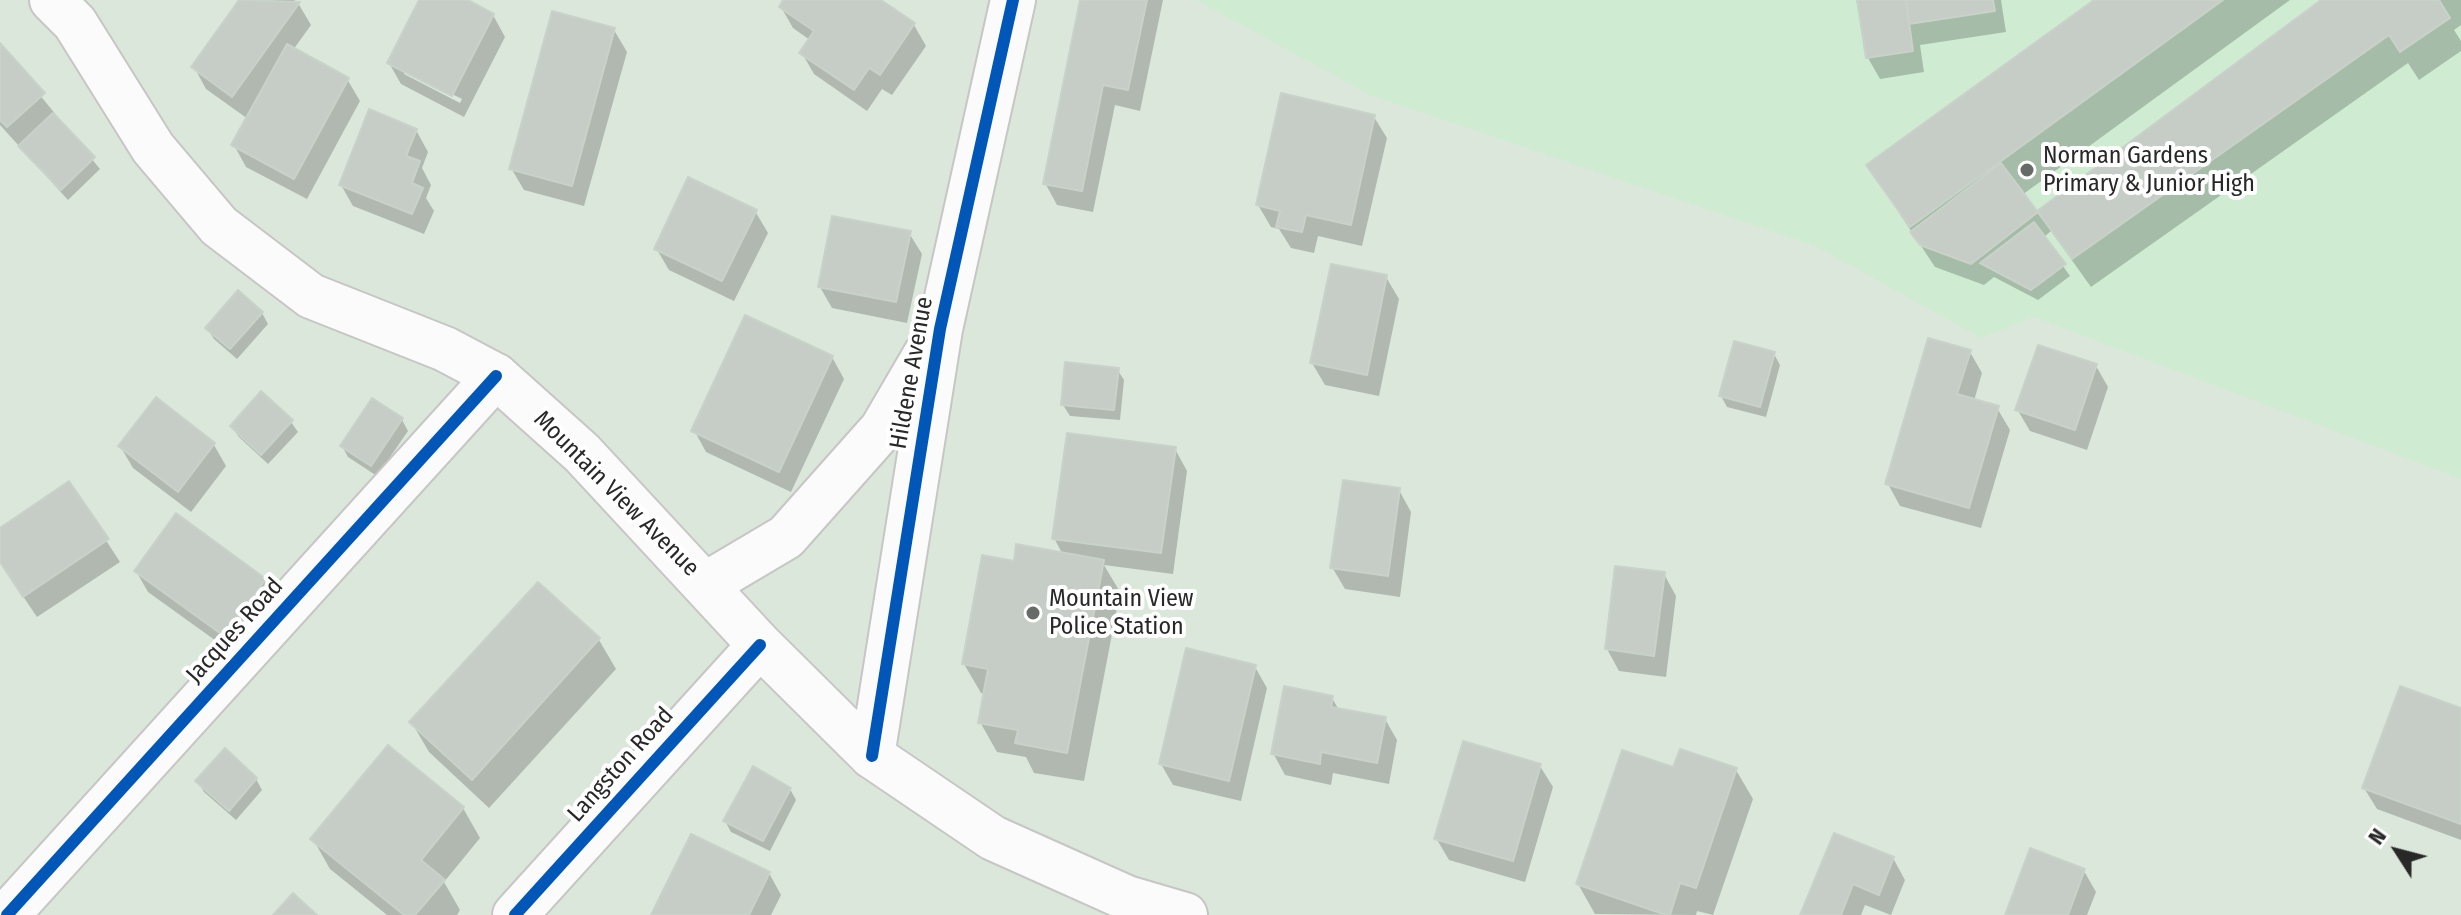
<!DOCTYPE html>
<style>
body{margin:0}
#map{position:relative;width:2461px;height:915px;overflow:hidden;background:#dce7dc;font-family:"Fira Sans Condensed",sans-serif}
canvas{display:block}
.north{position:absolute;left:2357px;top:811px;width:80px;height:80px;-webkit-text-stroke:6px #fff;paint-order:stroke;rotate:306deg;font-size:22px;font-weight:700;line-height:32px;text-align:center;color:#282828}
.north::after{content:'';display:block;margin:auto;width:28px;height:36px;background:#282828;clip-path:polygon(50% 0,100% 100%,50% 72%,0 100%)}
</style>
<div id="map">
<canvas width="2461" height="915"></canvas>
<div class="north">N</div>
</div>
<script>
const context = document.querySelector('canvas').getContext('2d');
context.lineJoin = 'round';
function fillPath(path, color) {
  context.fillStyle = color;
  context.fill(path, 'evenodd');
}
function poly(rows) {
  const path = new Path2D();
  for (const r of rows) {
    path.moveTo(r[0], r[1]);
    for (let i = 2; i < r.length; i += 2) path.lineTo(r[i], r[i + 1]);
  }
  return path;
}
function strokePath(path, color, width, dash) {
  context.strokeStyle = color;
  context.lineWidth = width;
  context.lineCap = dash ? 'butt' : 'round';
  context.setLineDash(dash || []);
  context.stroke(path);
}
function drawText(font, color, halo, rows, align = 'center') {
  context.font = font + ' "Fira Sans Condensed",sans-serif';
  context.lineWidth = 8;
  context.setLineDash([]);
  context.textBaseline = 'middle';
  context.strokeStyle = halo;
  context.fillStyle = color;
  for (const [text, x, y, turn = 0] of rows) {
    context.save();
    context.translate(x, y);
    context.rotate((+turn || 0) * Math.PI / 180);
    context.textAlign = isNaN(turn) ? turn : align;
    if (halo) context.strokeText(text, 0, 0);
    context.fillText(text, 0, 0);
    context.restore();
  }
}
fillPath(poly([
 [1196,0,2461,0,2461,479,2034,317,1981,338,1815,246,1370,95]
]), '#cfecd2');
fillPath(poly([
 [241,0,294,0,298,3,311,25,293,50,347,79,360,101,307,199,246,167,234,145,248,119,206,89,194,67],
 [421,0,464,0,493,15,505,37,464,117,401,84,389,63],
 [404,70,462,99,460,103,404,74],
 [786,0,878,0,914,25,926,46,892,95,882,89,867,111,814,74,802,53,810,40,793,28,781,7],
 [1082,0,1163,0,1140,111,1115,105,1093,212,1057,205,1045,183],
 [1859,0,2001,0,2006,32,1920,45,1924,72,1880,79,1868,58],
 [2098,0,2290,0,2022,195,2037,214,2324,0,2461,0,2461,25,2454,30,2461,41,2461,51,2419,80,2408,63,2091,287,2051,231,2043,238,2070,276,2038,300,1994,277,1984,285,1935,267,1868,166],
 [614,30,627,52,584,206,524,190,511,168],
 [0,46,100,169,68,200,0,125],
 [1374,117,1387,138,1362,246,1318,236,1314,253,1291,248,1279,229,1271,227,1258,205],
 [416,130,428,152,422,168,431,185,426,198,434,211,424,234,353,206,341,185],
 [755,211,768,233,734,301,669,270,656,248],
 [909,233,922,254,907,323,832,308,820,287],
 [1386,277,1399,299,1379,396,1325,385,1312,363],
 [262,313,268,324,237,359,214,339,207,328],
 [1970,352,1982,373,1974,401,1997,408,2010,430,1981,528,1900,506,1888,484],
 [1774,354,1780,365,1766,417,1727,407,1721,396],
 [832,357,844,379,791,492,706,452,694,430],
 [2096,366,2108,387,2087,450,2030,431,2017,409],
 [1117,369,1124,380,1120,420,1070,416,1063,405],
 [156,400,214,445,226,466,191,512,133,468,120,446],
 [402,420,408,431,377,476,348,457,342,446],
 [291,422,298,432,268,464,239,437,232,427],
 [1175,449,1187,471,1173,574,1104,565,1120,592,1084,781,1034,773,1026,757,997,752,980,722,985,694,981,693,964,664,1015,563,1063,555,1054,538],
 [69,483,120,562,37,617,0,562,0,530],
 [1399,490,1411,512,1400,597,1345,589,1332,567],
 [136,571,264,580,276,601,237,656,148,592],
 [1664,574,1676,596,1666,677,1619,671,1607,649],
 [539,584,599,640,616,669,489,808,429,752,412,723],
 [1255,667,1267,688,1241,801,1173,785,1161,764],
 [1332,698,1339,710,1385,719,1397,740,1389,784,1333,773,1331,785,1285,775,1273,753],
 [2461,710,2461,840,2377,809,2364,788],
 [1540,766,1553,787,1525,882,1449,860,1436,838],
 [1674,770,1736,770,1753,799,1713,915,1697,911,1696,915,1595,914,1578,884],
 [256,779,262,790,236,820,204,792,198,781],
 [790,789,796,800,770,851,731,832,725,821],
 [463,808,480,838,444,882,460,910,457,915,387,915,330,869,313,839],
 [1893,858,1905,880,1891,915,1865,905,1861,915,1802,915],
 [2084,871,2096,892,2087,915,2007,915],
 [769,873,781,895,771,915,654,915]
]), '#0003');
const building = poly([
 [239,0,300,2,232,97,191,67,239,0],
 [419,0,468,0,494,14,452,96,387,63,419,0],
 [783,0,881,0,915,23,880,75,869,68,854,90,799,53,814,31,779,7,783,0],
 [1080,0,1147,0,1128,90,1103,85,1082,191,1043,184,1080,0],
 [1857,0,1906,0,1913,51,1866,58,1857,0],
 [1906,0,1993,0,1995,11,1909,24,1906,0],
 [2094,0,2223,0,1910,227,1866,165,2094,0],
 [2321,0,2439,0,2450,18,2400,52,2389,35,2072,259,2037,211,2321,0],
 [552,11,615,28,572,186,509,169,552,11],
 [0,43,45,93,7,127,0,120,0,43],
 [287,44,349,78,294,179,231,145,287,44],
 [1281,93,1375,115,1351,225,1306,215,1302,232,1276,227,1280,211,1256,205,1281,93],
 [369,109,417,129,406,156,420,161,412,183,423,188,412,214,339,185,369,109],
 [53,113,95,157,61,190,18,146,53,113],
 [2001,163,2038,212,1971,264,1920,245,1910,232,2001,163],
 [688,177,757,210,722,281,654,249,688,177],
 [832,216,911,231,896,302,818,287,832,216],
 [2034,222,2066,264,2031,290,1980,263,2034,222],
 [1331,264,1387,275,1367,375,1310,363,1331,264],
 [238,290,263,312,230,349,205,328,238,290],
 [745,315,833,356,779,472,691,431,745,315],
 [1928,338,1971,350,1957,394,1999,406,1969,508,1885,484,1928,338],
 [1734,341,1775,352,1760,407,1719,396,1734,341],
 [2038,345,2097,364,2075,430,2015,410,2038,345],
 [1065,362,1119,368,1114,410,1061,405,1065,362],
 [261,391,293,420,261,455,230,426,261,391],
 [156,397,215,443,178,492,118,446,156,397],
 [372,398,403,418,371,466,340,446,372,398],
 [1067,433,1176,447,1161,553,1052,539,1067,433],
 [1343,480,1400,488,1388,576,1330,568,1343,480],
 [69,481,109,539,23,597,0,562,0,528,69,481],
 [176,513,266,579,224,636,134,571,176,513],
 [1016,544,1104,560,1067,753,1015,743,1018,730,978,723,988,669,962,664,982,555,1014,561,1016,544],
 [1615,566,1665,572,1654,656,1605,649,1615,566],
 [538,582,600,638,472,780,409,722,538,582],
 [1186,648,1256,665,1229,781,1159,764,1186,648],
 [1284,686,1333,696,1331,707,1386,717,1377,763,1321,752,1320,764,1271,754,1284,686],
 [2400,686,2461,708,2461,824,2362,788,2400,686],
 [1463,741,1541,764,1513,861,1434,839,1463,741],
 [388,745,464,807,421,860,445,880,415,915,404,915,310,839,388,745],
 [225,748,257,778,229,811,195,781,225,748],
 [1680,749,1737,768,1696,888,1680,883,1670,915,1666,915,1576,884,1622,750,1673,767,1680,749],
 [753,766,791,788,763,841,723,821,753,766],
 [1834,833,1894,857,1879,895,1853,884,1841,915,1800,915,1834,833],
 [691,834,770,872,749,915,651,915,691,834],
 [2030,848,2085,869,2068,915,2005,915,2030,848],
 [293,893,317,915,273,915,293,893]
]);
fillPath(building, '#c6cdc6');
strokePath(building, '#c8d2c9', 2);
const street = poly([
 [705,585,786,537,882,429,927,352],
 [872,756,940,329,1013,0],
 [7,915,496,376]
]);
const secondary = poly([
 [52,0,75,23,153,148,219,226,311,296,445,349,496,376,582,453,760,645,872,756,993,838,1127,898,1185,915],
 [515,915,760,645]
]);
strokePath(street, '#c6c6c5', 48);
strokePath(secondary, '#c6c6c5', 48);
strokePath(street, '#fafbfa', 44);
strokePath(secondary, '#fafbfa', 44);
strokePath(poly([
 [872,756,940,329,1013,0],
 [7,915,496,376],
 [515,915,760,645]
]), '#0057b8', 12);
for (const [x, y, r, color] of [
 [2027,170,8,"#676b67"],
 [1033,613,8,"#676b67"]
]) {
  const dot = new Path2D();
  dot.arc(x, y, r, 0, 2 * Math.PI);
  context.fillStyle = color;
  context.fill(dot);
  strokePath(dot, '#fff', 3);
}
drawText('24px', '#282828', '#fff', [
 ["Norman Gardens",2043,156],
 ["Primary & Junior High",2043,184],
 ["Mountain View",1049,599],
 ["Police Station",1049,627]
], 'left');
drawText('24px', '#282828', '#fff', [
 ["Hildene Avenue",912,373,-80],
 ["Mountain View Avenue",616,494,45],
 ["Jacques Road",235,631,-48],
 ["Langston Road",621,765,-48]
]);
</script>
